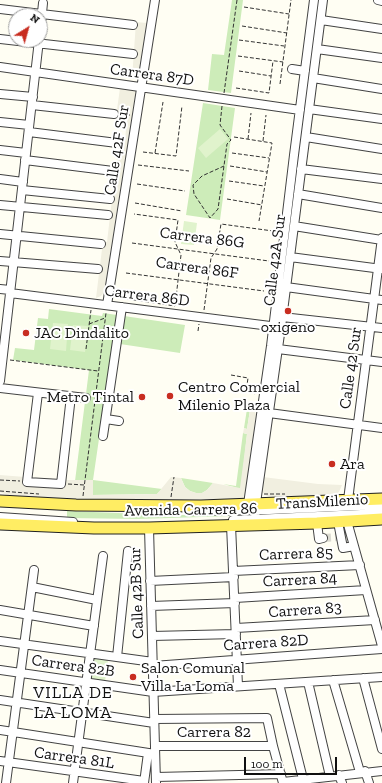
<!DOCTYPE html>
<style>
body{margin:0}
#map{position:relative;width:382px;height:783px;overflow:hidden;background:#fffef3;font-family:"Zilla Slab",serif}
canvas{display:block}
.north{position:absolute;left:8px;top:8px;width:40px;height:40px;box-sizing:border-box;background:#fff;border:1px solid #9f9f9f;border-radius:50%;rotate:37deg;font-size:11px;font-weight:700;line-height:16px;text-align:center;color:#101010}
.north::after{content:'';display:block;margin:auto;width:14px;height:18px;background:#c82d20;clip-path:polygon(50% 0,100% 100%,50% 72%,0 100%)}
.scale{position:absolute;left:244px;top:757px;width:93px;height:18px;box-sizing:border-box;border:2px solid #101010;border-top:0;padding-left:5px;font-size:12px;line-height:14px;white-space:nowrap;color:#101010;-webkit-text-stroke:3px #fff;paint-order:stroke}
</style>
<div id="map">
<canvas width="382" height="783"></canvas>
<div class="north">N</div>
<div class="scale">100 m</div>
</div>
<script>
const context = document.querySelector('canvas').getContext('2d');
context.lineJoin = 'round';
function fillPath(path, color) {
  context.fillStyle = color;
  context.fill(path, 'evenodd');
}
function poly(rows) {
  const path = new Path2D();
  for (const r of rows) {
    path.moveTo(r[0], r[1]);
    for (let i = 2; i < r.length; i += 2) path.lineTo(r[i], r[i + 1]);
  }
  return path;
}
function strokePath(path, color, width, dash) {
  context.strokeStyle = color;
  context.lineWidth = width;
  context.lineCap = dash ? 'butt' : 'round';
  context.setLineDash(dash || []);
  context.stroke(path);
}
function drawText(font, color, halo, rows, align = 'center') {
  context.font = font + ' "Zilla Slab",serif';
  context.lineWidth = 4;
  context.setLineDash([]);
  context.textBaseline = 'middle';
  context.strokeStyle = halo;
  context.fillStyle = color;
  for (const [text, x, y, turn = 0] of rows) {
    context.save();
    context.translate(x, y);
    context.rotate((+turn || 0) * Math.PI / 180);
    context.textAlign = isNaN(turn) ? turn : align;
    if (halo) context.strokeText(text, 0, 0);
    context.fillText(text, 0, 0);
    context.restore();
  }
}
fillPath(poly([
 [232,0,243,0,231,93,208,90,212,54,224,55],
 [203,103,235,108,220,220,186,215],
 [49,309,102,316,103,313,117,315,93,480,162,489,157,494,93,495,93,480,75,481,89,370,13,360,15,348,34,350,38,318,48,319],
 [124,316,185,325,180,353,120,344],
 [247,409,250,410,247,429,244,428],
 [243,433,247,434,241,489,223,484,236,486],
 [181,478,213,483,207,490,202,493,196,493,190,491,185,487],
 [67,511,169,515,232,515,233,516,138,519,67,518]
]), '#cdecb9');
fillPath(poly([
 [220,129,228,139,206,158,198,148],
 [184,221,197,223,194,245,181,244],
 [53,323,68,324,66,351,50,349],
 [73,325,88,326,85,352,70,350],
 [93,658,108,660,105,682,90,679]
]), '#e0f3cc');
fillPath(poly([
 [136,22,147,23,138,76,135,79,132,79],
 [120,88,136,90,104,292,101,296,96,298,103,241,107,242,119,140,125,141,127,118,116,117],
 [247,406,252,407,256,414,247,491,243,498,240,500,237,501,91,501,9,496,0,492,0,475,25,477,25,485,64,489,65,480,93,480,93,495,157,494,171,477,181,478,185,487,190,491,196,493,202,493,207,490,213,483,240,488,247,434,243,433,244,428,247,429,250,410,247,409],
 [263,477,318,484,342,485,339,492,332,496,272,497,267,496,261,491]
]), '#f1efe0');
strokePath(poly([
 [323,538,337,537]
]), '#dbdad1', 8, [8, 4]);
const minor = poly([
 [378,0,382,1],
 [0,9,133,25],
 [321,20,382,29],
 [40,33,43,3],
 [0,39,133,54],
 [317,49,382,58],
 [0,67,300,110],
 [292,69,305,71],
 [313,78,382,89],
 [0,94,33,97],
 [32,105,114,114],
 [309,109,382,119],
 [0,122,29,125],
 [29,132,117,143],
 [306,137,382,149],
 [0,150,26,153],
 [25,160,113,171],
 [301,169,382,179],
 [0,179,23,182],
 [22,190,110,199],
 [298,194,382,208],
 [0,205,108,215],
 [294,226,382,240],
 [0,234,101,244],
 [290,257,382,269],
 [0,261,98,269],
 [286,287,382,300],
 [0,289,10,290],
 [10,293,278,327],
 [107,305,155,0],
 [282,317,382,328],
 [278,349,382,362],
 [0,381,39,40],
 [0,388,86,398],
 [38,393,27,482,61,484,71,396],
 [269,413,382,428],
 [106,419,119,421],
 [103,436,122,307],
 [348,500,382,238],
 [248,504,271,346,294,155,314,0],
 [191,511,269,510,382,505],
 [0,517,73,522],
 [233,520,382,513],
 [347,521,382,646],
 [338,522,343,548,354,546],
 [317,523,319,539,323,538],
 [255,524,256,503,281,327,323,0],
 [231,525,238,686],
 [149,528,156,783],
 [233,571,360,565],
 [150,581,234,577],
 [32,587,97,600],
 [235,598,366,590],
 [151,606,235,603],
 [0,610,94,626],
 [236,628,375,620],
 [152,636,236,634],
 [0,641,153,662],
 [117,657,128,551],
 [153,666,382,649],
 [0,670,153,692,382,677],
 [363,678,382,749],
 [333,680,360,772],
 [308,682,330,776],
 [279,684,303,779],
 [0,700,154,723],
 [154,719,267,718,273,746,283,783],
 [0,730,155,754],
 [155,746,273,746],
 [0,761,144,781],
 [365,771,369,783],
 [339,775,342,783],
 [156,777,281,774],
 [283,782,382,771],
 [6,783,34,570],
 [73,783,103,556],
 [144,783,148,753]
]);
const major = poly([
 [0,501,76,505,201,506,382,499],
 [0,524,94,528,149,528,317,523,382,519]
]);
strokePath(minor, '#434343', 10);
strokePath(major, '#212121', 13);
strokePath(poly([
 [244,7,289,14],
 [242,26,287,33],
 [239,40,284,46],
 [238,56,283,62],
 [239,71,271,76],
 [280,84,291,0],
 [236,88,269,93,273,61],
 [224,93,237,0],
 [222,106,220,125,231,140,227,144,218,209,210,218,194,194,193,185,202,176,224,166],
 [121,114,130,115],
 [234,137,272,143,259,221],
 [248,139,251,113],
 [263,141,266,115],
 [143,152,176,156,182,106],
 [155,153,163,102],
 [232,153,269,158],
 [138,165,189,171],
 [230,166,267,172],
 [229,181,264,186],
 [137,184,185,191],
 [227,199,262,205],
 [135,203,182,211],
 [132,243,269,261],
 [126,273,264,291],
 [121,298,175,306,181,255,175,242,178,220,134,214],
 [204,310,211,258,217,249,221,224,273,231],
 [89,324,105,318],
 [198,331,199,324],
 [86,349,91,310],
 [10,360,98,371],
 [231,375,248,378,246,392,256,394],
 [0,480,20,481],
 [68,484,84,485],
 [0,491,39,494],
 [264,494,285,494],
 [83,496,106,313],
 [171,497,174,477]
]), '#323232', 1, [4, 2]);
strokePath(minor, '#fff', 8);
strokePath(major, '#ffed63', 11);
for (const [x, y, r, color] of [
 [288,311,4,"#c82d20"],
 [26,333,4,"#c82d20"],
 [170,396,4,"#c82d20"],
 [142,397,4,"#c82d20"],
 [332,464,4,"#c82d20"],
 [133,677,4,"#c82d20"]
]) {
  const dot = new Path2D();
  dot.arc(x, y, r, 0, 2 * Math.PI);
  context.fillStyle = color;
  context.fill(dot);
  strokePath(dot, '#fff', 1.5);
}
drawText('16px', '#101010', '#fff', [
 ["Carrera 87D",152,75,8],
 ["Calle 42F Sur",117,150,-81],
 ["Carrera 86G",202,238,7],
 ["Calle 42A Sur",275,260,-83],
 ["Carrera 86F",197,268,8],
 ["Carrera 86D",147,296,7],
 ["Calle 42 Sur",351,368,-82],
 ["TransMilenio",322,502,-3],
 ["Avenida Carrera 86",191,510,-1],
 ["Carrera 85",296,554,-2],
 ["Carrera 84",300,580,-3],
 ["Calle 42B Sur",137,593,-92],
 ["Carrera 83",305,610,-4],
 ["Carrera 82D",266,643,-4],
 ["Carrera 82B",73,666,8],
 ["Carrera 82",214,732],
 ["Carrera 81L",74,758,8]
]);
drawText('16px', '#101010', '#fff', [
 ["oxigeno",288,327,"center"],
 ["JAC Dindalito",34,333],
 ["Centro Comercial",178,387],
 ["Milenio Plaza",178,405],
 ["Metro Tintal",134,397,"right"],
 ["Ara",340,464],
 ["Salon Comunal",141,668],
 ["Villa La Loma",141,686]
], 'left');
context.letterSpacing = '1px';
drawText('17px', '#101010', '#fff', [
 ["VILLA DE",73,693],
 ["LA LOMA",73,713]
]);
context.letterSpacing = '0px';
</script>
